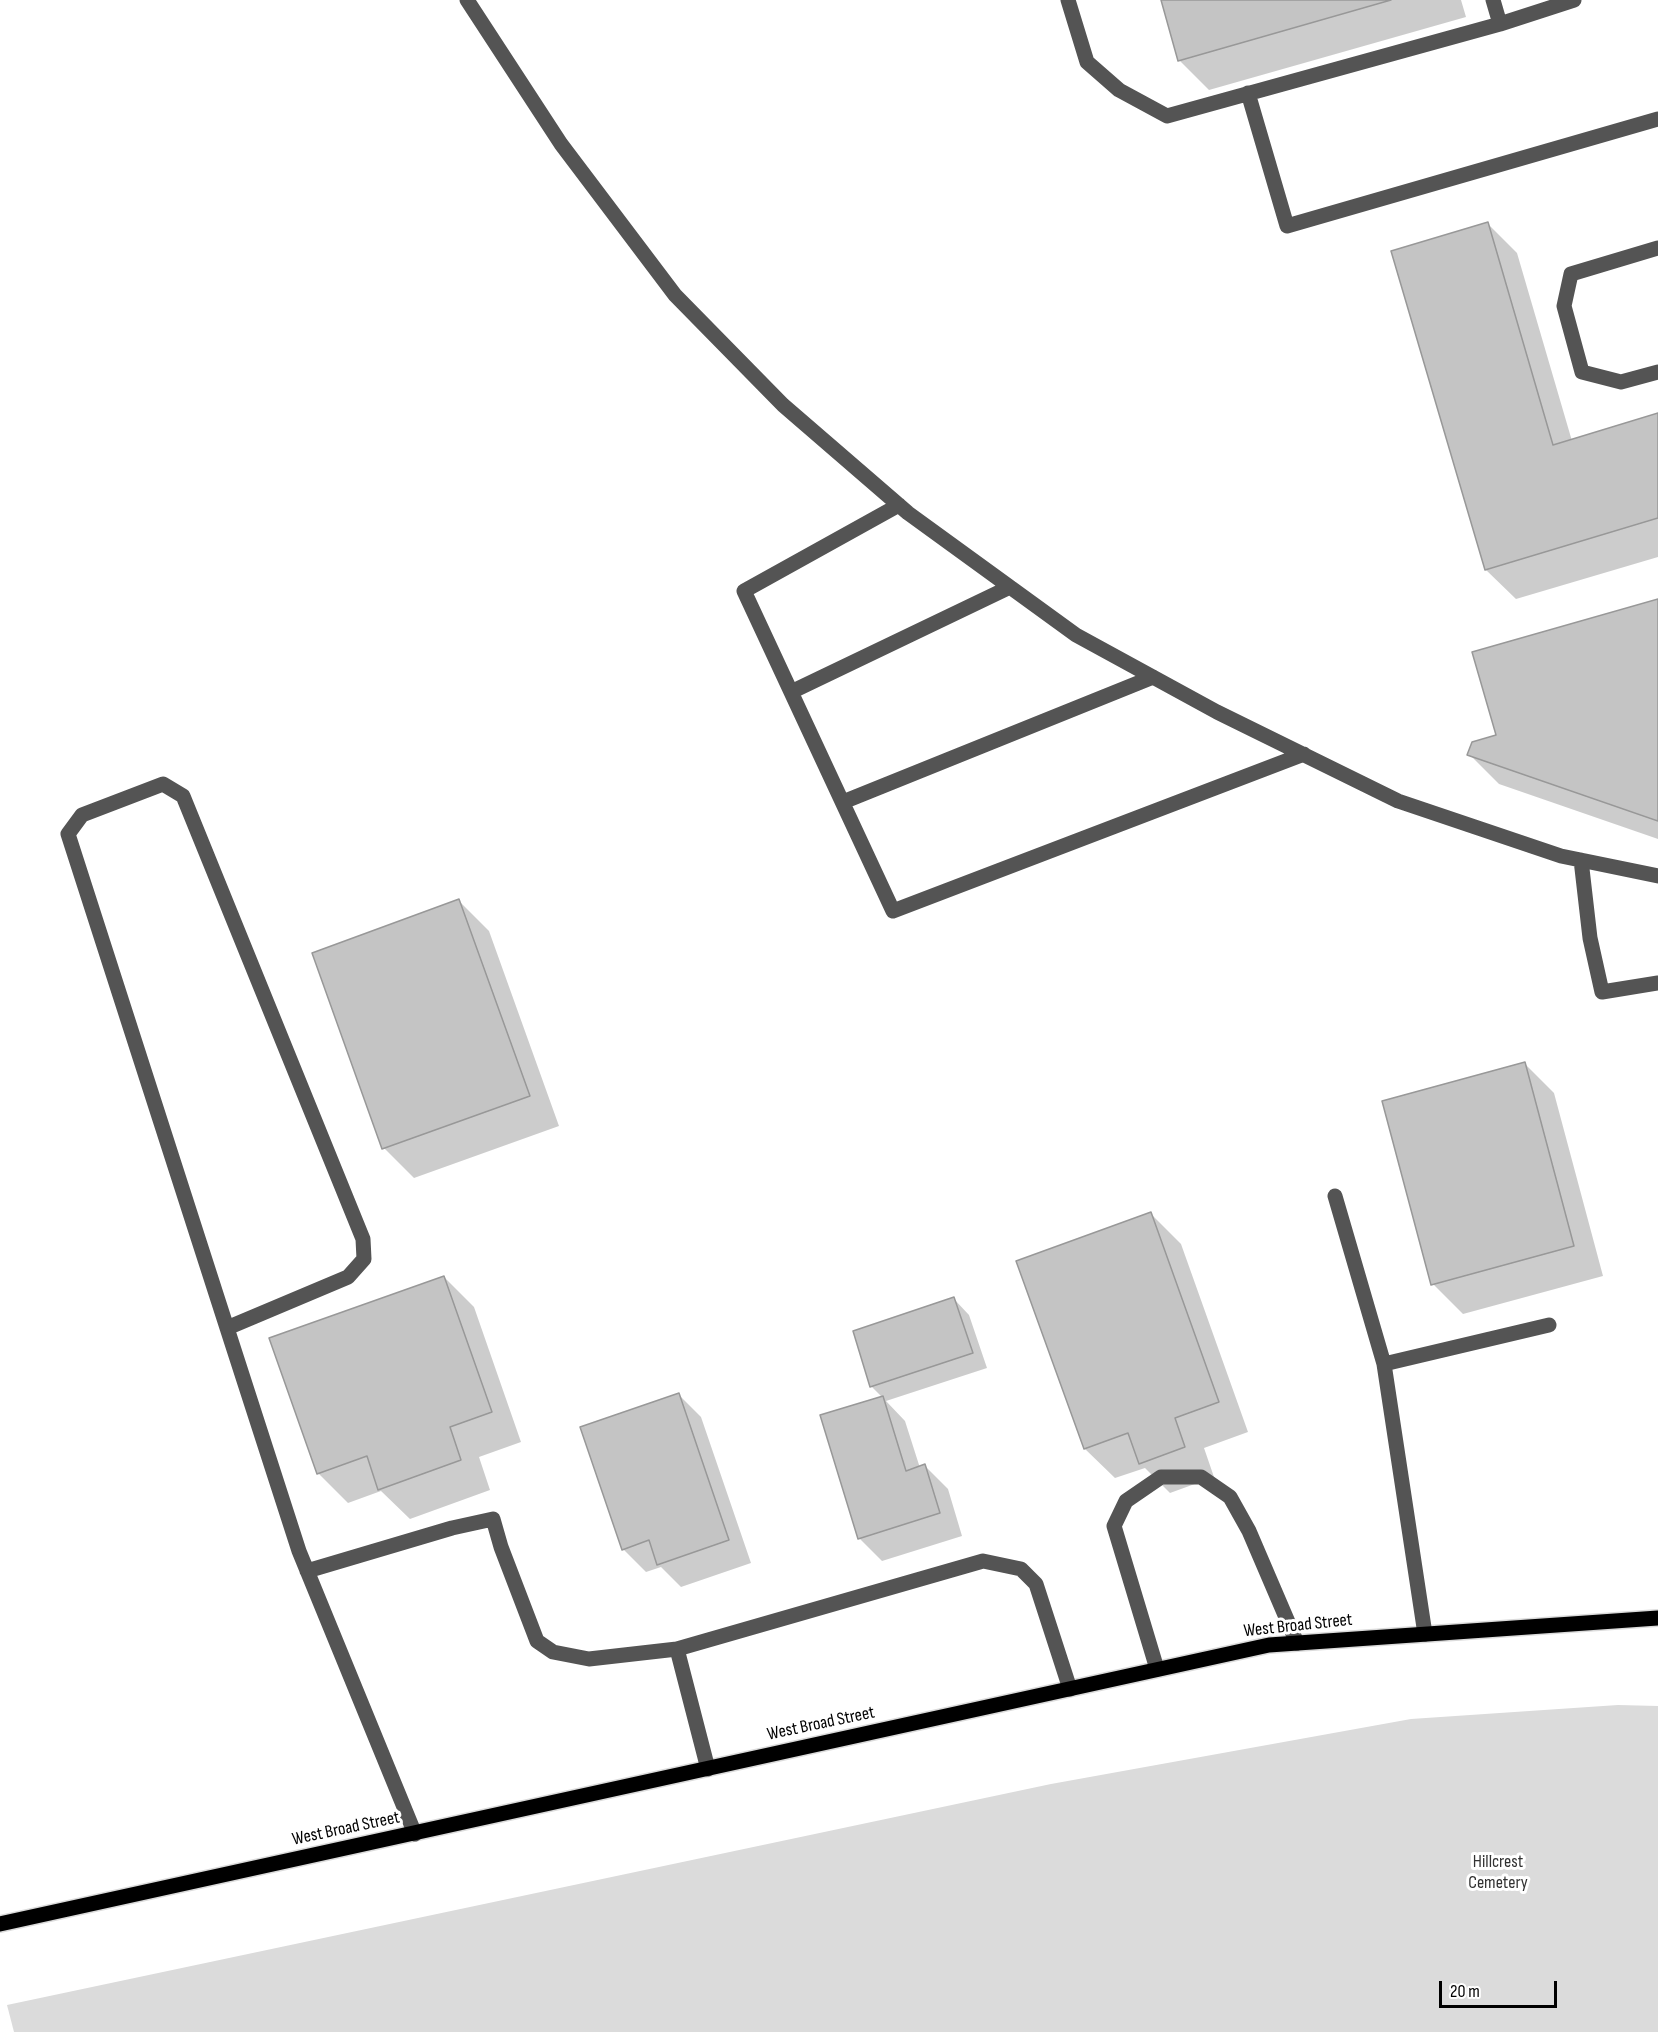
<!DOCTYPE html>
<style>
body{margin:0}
#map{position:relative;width:1658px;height:2032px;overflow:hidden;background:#fff;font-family:"Sofia Sans Condensed",sans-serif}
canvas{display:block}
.scale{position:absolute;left:1439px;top:1981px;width:118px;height:27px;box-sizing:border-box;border:3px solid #000;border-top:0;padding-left:8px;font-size:18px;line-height:21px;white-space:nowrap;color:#000;-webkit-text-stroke:4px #fff;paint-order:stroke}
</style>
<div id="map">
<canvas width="1658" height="2032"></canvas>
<div class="scale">20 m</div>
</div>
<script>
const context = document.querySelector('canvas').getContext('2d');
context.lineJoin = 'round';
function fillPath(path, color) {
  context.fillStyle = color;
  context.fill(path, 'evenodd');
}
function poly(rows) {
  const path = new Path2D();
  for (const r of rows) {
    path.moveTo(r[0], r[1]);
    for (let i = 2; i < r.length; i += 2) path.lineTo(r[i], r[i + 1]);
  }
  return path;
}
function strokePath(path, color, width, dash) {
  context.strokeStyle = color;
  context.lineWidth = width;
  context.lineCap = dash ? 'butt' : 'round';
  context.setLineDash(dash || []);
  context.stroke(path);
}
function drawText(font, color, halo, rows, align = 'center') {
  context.font = font + ' "Sofia Sans Condensed",sans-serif';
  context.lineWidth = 6;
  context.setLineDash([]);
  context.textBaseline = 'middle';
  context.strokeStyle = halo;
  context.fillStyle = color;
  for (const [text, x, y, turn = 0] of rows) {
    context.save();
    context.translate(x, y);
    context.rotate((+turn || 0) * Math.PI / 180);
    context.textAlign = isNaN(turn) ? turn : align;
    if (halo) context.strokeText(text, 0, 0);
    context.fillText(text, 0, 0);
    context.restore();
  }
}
fillPath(poly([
 [1618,1705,1658,1706,1658,2032,14,2032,7,2005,1051,1784,1411,1719]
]), '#dbdbdb');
fillPath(poly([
 [1162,0,1461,0,1466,17,1209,90,1179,60],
 [1487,223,1517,253,1572,441,1658,415,1658,557,1516,599,1486,570],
 [1658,600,1658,839,1499,784,1469,754,1498,736],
 [459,901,489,931,559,1126,414,1178,384,1148],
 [1524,1063,1554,1093,1603,1276,1463,1314,1433,1284],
 [1151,1214,1181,1244,1248,1432,1204,1448,1214,1477,1170,1493,1145,1468,1115,1478,1085,1449],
 [444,1277,474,1307,521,1442,479,1457,490,1490,410,1519,381,1491,348,1503,318,1473],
 [954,1299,969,1315,987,1368,886,1401,905,1421,920,1468,925,1466,948,1489,962,1536,882,1561,859,1538,883,1398,871,1386],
 [678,1394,701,1417,751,1563,681,1587,661,1567,646,1572,623,1549]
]), '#0003');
const building = poly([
 [1161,0,1391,0,1178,61,1161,0],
 [1488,222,1553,445,1658,413,1658,518,1485,570,1391,251,1488,222],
 [1658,599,1658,821,1467,755,1472,742,1496,735,1472,652,1658,599],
 [459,899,530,1096,382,1149,312,953,459,899],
 [1525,1062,1574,1246,1431,1285,1382,1101,1525,1062],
 [1151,1212,1219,1402,1175,1418,1185,1447,1139,1464,1128,1433,1084,1449,1016,1261,1151,1212],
 [444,1276,492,1412,450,1427,461,1460,378,1490,367,1456,317,1474,269,1338,444,1276],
 [954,1297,973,1353,870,1387,853,1331,954,1297],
 [679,1393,729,1540,657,1565,649,1540,622,1550,580,1427,679,1393],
 [883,1396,906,1471,925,1464,940,1513,858,1539,820,1415,883,1396]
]);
fillPath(building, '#c4c4c4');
strokePath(building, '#989898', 1.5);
const major = poly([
 [0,1924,1269,1645,1658,1618]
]);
strokePath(major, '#dbdbdb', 18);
strokePath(poly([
 [467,0,561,144,675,295,783,405,908,513,1076,635,1217,712,1398,801,1561,856,1658,876],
 [1068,0,1087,62,1119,90,1167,116,1500,24],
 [1493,0,1500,24,1574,0],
 [1248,93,1287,226,1658,119],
 [1658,248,1571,274,1564,306,1582,372,1621,382,1658,372],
 [899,505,744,591,893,911,1304,754],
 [791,692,1010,587],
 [843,802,1153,677],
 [1581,860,1590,938,1602,992,1658,983],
 [1335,1196,1384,1364,1425,1634],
 [227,1328,348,1277,364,1259,363,1239,183,796,163,784,82,815,68,834,227,1328,299,1551,415,1834],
 [1384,1364,1549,1325],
 [307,1571,452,1528,493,1519,501,1547,537,1641,553,1652,589,1659,677,1649],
 [1157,1669,1114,1526,1126,1501,1161,1477,1201,1477,1230,1497,1249,1531,1297,1643],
 [708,1769,677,1649,983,1561,1021,1569,1036,1584,1070,1689]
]), '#545454', 15);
strokePath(major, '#000', 15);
drawText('18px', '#000', '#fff', [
 ["West Broad Street",1298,1626,-6],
 ["West Broad Street",821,1724,-12],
 ["West Broad Street",346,1829,-12]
]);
drawText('18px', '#323232', '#fff', [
 ["Hillcrest",1498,1862],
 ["Cemetery",1498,1883]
]);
</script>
